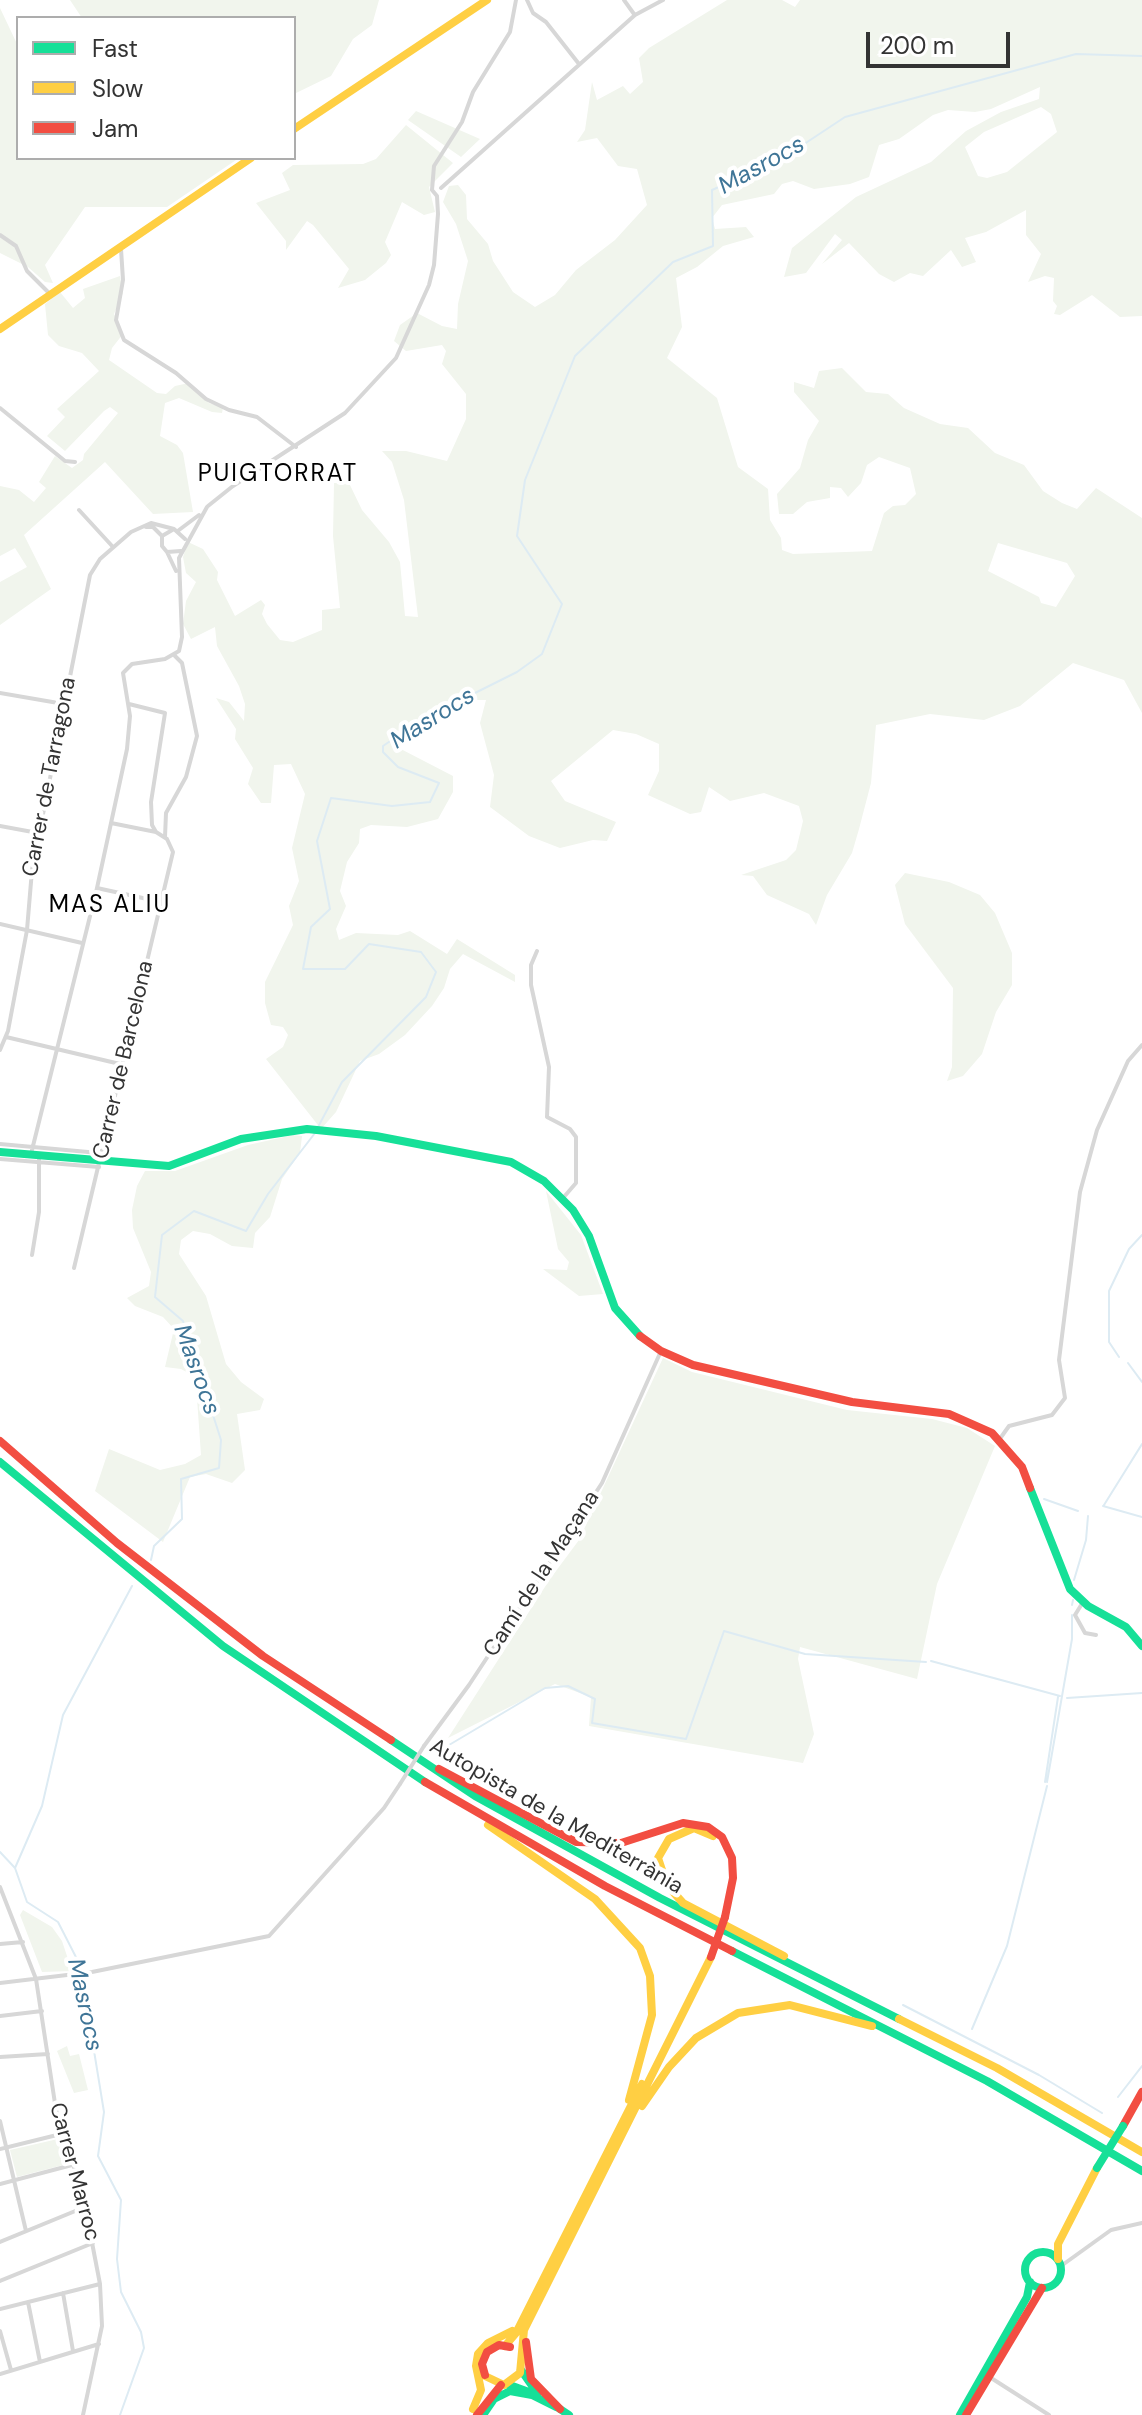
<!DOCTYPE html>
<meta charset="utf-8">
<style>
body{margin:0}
#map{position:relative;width:1142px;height:2415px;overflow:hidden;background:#fff;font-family:"DM Sans",sans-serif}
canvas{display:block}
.legend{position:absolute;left:16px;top:16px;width:280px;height:144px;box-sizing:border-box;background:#fff;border:2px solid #adadad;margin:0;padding:10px 14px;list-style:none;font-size:24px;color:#333}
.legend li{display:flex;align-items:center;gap:16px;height:40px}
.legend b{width:40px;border:2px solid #adadad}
.scale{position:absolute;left:866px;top:32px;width:144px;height:36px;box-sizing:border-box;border:4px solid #333;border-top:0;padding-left:10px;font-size:24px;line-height:28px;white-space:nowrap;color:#333;-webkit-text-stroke:6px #fff;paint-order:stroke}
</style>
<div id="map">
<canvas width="1142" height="2415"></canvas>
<ul class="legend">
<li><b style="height:10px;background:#16e098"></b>Fast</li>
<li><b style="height:10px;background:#ffcf43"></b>Slow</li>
<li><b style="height:10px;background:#f24e42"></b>Jam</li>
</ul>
<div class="scale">200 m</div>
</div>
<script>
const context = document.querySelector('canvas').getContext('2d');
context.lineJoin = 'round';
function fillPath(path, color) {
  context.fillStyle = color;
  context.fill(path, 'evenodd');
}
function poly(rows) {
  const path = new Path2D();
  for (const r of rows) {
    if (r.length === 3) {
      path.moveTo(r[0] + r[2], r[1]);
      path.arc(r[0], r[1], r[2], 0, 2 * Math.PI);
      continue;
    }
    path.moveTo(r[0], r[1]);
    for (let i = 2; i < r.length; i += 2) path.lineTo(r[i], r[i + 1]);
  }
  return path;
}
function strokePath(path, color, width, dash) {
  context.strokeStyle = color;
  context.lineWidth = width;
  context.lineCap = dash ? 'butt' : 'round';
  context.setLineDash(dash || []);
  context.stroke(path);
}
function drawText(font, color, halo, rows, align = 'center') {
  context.font = font + ' "DM Sans",sans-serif';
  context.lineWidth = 8;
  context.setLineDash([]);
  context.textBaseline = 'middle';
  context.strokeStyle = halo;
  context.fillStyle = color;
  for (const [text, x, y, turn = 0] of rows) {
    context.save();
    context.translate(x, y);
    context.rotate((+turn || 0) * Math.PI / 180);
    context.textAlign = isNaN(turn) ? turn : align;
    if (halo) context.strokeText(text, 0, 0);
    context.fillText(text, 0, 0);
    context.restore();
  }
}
fillPath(poly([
 [70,0,379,0,372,25,353,39,331,76,294,94,294,18,82,18],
 [727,0,782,0,795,7,800,0,1142,0,1142,316,1120,317,1092,295,1060,315,1054,314,1057,306,1053,301,1054,278,1045,276,1028,282,1041,254,1026,235,1026,210,986,232,965,238,976,262,962,267,951,250,923,276,910,273,894,282,879,274,849,243,822,264,842,240,835,234,806,273,784,277,792,248,856,197,931,162,966,131,1001,112,1039,99,1040,87,991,109,975,112,948,110,933,115,899,139,879,145,869,177,850,184,814,189,793,181,782,184,774,194,722,205,712,218,715,229,746,227,754,237,723,246,697,267,676,278,682,327,667,358,717,398,738,467,768,489,770,520,781,538,782,550,793,554,872,551,884,513,893,506,905,505,916,494,910,468,879,457,867,465,861,483,848,497,841,488,830,487,830,498,807,502,793,514,779,514,777,494,800,468,808,440,819,421,794,392,794,382,814,388,819,371,842,368,866,392,888,394,904,408,940,424,968,428,995,453,1024,465,1043,491,1062,503,1077,509,1096,488,1142,518,1142,713,1124,680,1073,663,1020,706,984,720,930,714,876,725,871,783,859,829,852,853,827,895,816,925,809,914,767,895,753,876,741,875,786,860,796,850,803,821,799,806,764,793,730,801,709,787,701,812,690,814,648,795,659,771,659,744,636,734,613,730,551,781,565,801,616,822,607,841,593,840,560,848,529,836,490,807,494,775,480,723,486,700,476,700,395,746,453,776,453,792,438,819,407,827,371,825,360,829,359,843,347,862,340,891,346,906,336,929,339,940,356,933,398,935,410,931,447,954,457,939,515,975,515,982,463,954,450,969,444,988,432,1006,405,1035,379,1054,360,1061,336,1112,321,1129,266,1059,283,1047,288,1035,283,1027,271,1025,265,1003,265,982,293,925,289,906,299,881,292,848,305,794,291,764,274,765,271,803,261,803,248,784,253,768,235,739,236,729,216,698,229,702,244,721,245,704,239,686,217,646,215,627,191,639,183,624,186,601,196,582,186,573,183,557,188,542,203,549,218,572,217,580,235,616,261,600,265,605,262,614,267,624,280,640,293,642,322,630,322,610,340,608,333,536,334,483,349,483,362,510,389,542,400,562,405,616,418,617,404,500,392,462,382,451,406,451,447,461,466,419,466,394,442,364,446,351,442,345,406,351,394,341,400,325,417,313,442,326,457,329,458,304,468,261,456,224,443,202,449,186,458,185,466,195,467,219,488,244,493,261,513,292,535,307,555,295,576,270,615,240,647,205,637,169,618,166,597,138,577,142,585,130,592,82,597,100,623,86,630,94,643,82,639,58,649,48],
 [1041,107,1051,114,1057,132,1007,172,987,178,978,176,965,147,984,132],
 [998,543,1067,563,1075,576,1056,607,1041,603,1039,597,988,571],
 [0,8,18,46,18,158,239,158,167,207,85,207,45,265,53,283,45,282,28,267,0,253],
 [416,111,480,139,461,157,408,120],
 [406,125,453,163,429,187,435,212,424,215,402,202,385,242,391,255,386,263,365,280,338,288,349,269,313,225,307,221,286,250,286,241,256,203,290,190,282,173,293,165,363,164,376,159],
 [120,276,123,293,114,314,123,334,112,348,109,360,157,393,166,394,175,386,189,383,209,403,223,408,222,413,212,412,179,398,165,403,160,436,177,445,183,453,193,512,153,514,105,462,24,535,51,589,0,625,0,582,27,567,15,548,0,556,0,486,19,490,34,502,46,488,39,482,55,456,72,468,83,460,84,454,118,413,110,407,104,411,65,451,47,436,65,417,57,409,99,371,82,353,59,346,48,335,45,304,60,292,73,308,85,298,83,289],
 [905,873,949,882,980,895,995,913,1012,953,1012,985,996,1012,982,1054,963,1076,947,1081,952,1067,953,988,905,924,895,885],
 [293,1135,302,1136,300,1153,282,1179,270,1217,255,1233,253,1248,232,1246,210,1234,193,1231,181,1240,179,1254,206,1296,226,1364,241,1382,264,1399,260,1410,237,1414,245,1470,232,1483,206,1474,190,1477,163,1542,95,1491,109,1449,160,1470,185,1464,201,1455,196,1384,190,1374,181,1369,165,1367,174,1329,163,1317,135,1306,127,1298,149,1286,151,1272,133,1228,132,1210,137,1186,145,1171,175,1171,248,1145],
 [546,1191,581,1235,603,1294,579,1296,543,1269,567,1270,569,1262,558,1249],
 [663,1358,692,1372,847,1410,932,1419,967,1428,995,1446,937,1584,917,1679,800,1647,798,1659,814,1734,803,1763,589,1726,591,1697,555,1684,448,1738,550,1579,579,1540],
 [23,1910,52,1927,62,1941,72,1971,42,1972,20,1915],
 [67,2046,70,2056,79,2054,88,2090,74,2093,57,2051],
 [58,2139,67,2164,17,2177,10,2150]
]), '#f1f5ed');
strokePath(poly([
 [318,1127,342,1082,426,997,436,972,421,952,369,944,345,969,303,969,311,927,330,909,317,841,331,798,392,806,430,802,439,783,398,767,383,752,383,746,421,720,517,672,542,654,562,604,517,536,525,480,575,356,673,262,713,246,712,190,780,160,845,117,1076,54,1142,56],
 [1119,1357,1109,1342,1109,1291,1129,1249,1142,1235],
 [1128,1363,1142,1382],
 [1044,1499,1078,1511],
 [1104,1505,1142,1444],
 [1103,1506,1142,1517],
 [151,1560,154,1546,182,1519,181,1479,219,1468,221,1440,183,1321,155,1297,162,1235,194,1211,246,1231,268,1194,315,1133],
 [1074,1580,1086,1540,1088,1516],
 [1072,1605,1073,1600],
 [931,1661,1060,1696],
 [1067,1698,1142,1693],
 [444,1748,545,1688,568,1686,595,1699,592,1723,686,1739,724,1631,805,1654,926,1662],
 [1045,1782,1058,1697],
 [1047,1782,1072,1639,1072,1615],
 [0,1852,15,1868],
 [903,2005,1039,2075,1102,2113],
 [972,2029,1007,1946,1047,1786],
 [1118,2097,1142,2066],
 [120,2415,144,2348,141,2332,121,2292,117,2259,121,2200,98,2156,104,2112,80,1965,58,1922,27,1902,15,1868,42,1806,63,1715,132,1586]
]), '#ddebf3', 2);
strokePath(poly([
 [527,0,533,13,546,22,579,64],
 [624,0,634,14],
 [441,188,635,15,663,0],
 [0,235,16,246,27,271,50,294],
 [121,249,123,280,116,320,124,340,176,373,206,399,229,410,257,417,296,447],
 [0,408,65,461,75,462],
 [208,506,233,486,345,413,396,358,429,285,434,265,438,214,437,196,432,190,434,166,462,122,473,92,510,32,516,0],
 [79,510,113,547],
 [146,527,153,527,162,536],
 [179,530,199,515],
 [181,551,167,552,162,546,162,536,174,529,185,539],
 [167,552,176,571],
 [0,693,64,704],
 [129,704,165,713,151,802,152,825,156,832],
 [0,826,38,833],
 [165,837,166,813,186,777,197,736,182,663,175,656],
 [97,888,161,902],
 [0,924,82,943],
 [537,951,531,965,531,985,549,1067,547,1117,570,1129,576,1137,576,1183,563,1198],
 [6,1037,120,1064],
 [0,1050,8,1031,27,930,32,870,90,575,100,559,131,532,151,523,174,529],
 [0,1144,99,1153],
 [31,1154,97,888,127,749,130,716,123,673,132,664,165,659,179,651,182,637,179,558,207,507],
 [0,1159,99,1167],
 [32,1255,39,1212,39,1155],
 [74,1268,173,852,167,839,156,832,111,823],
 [999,1440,1009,1426,1052,1415,1065,1398,1059,1360,1080,1192,1097,1130,1128,1061,1142,1045],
 [1083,1602,1075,1615,1085,1633,1096,1635],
 [424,1746,469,1685,602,1483,661,1351],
 [0,1887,36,1979,56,2110,83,2196,100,2284,102,2326,83,2415],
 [0,1944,23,1942],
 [0,1983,92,1972,269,1936,384,1808,400,1784],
 [0,2016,42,2011],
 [0,2057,48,2054],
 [0,2121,26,2231],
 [0,2149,61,2134],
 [0,2184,72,2165],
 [0,2242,85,2207],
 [1061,2266,1111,2230,1142,2223],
 [0,2281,93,2243],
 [63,2293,73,2351],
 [28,2302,40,2362],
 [0,2309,100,2284],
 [0,2331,11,2370],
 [0,2374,99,2344],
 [988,2376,1049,2415]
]), '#d7d7d7', 4);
strokePath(poly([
 [0,1152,169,1166,241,1139,307,1129,376,1136,511,1162,544,1181,573,1210,589,1236,615,1308,640,1336],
 [0,1462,223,1646,425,1782],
 [1030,1488,1070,1589,1088,1606,1126,1627,1142,1646],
 [391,1740,475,1796,660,1898,899,2019],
 [732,1951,987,2081,1142,2171],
 [1043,2270,18],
 [521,2370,535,2390],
 [507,2384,537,2395],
 [557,2407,569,2415],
 [483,2415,494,2399,510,2391,532,2395,556,2407],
 [960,2415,1027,2297,1030,2282]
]), '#16e098', 8);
strokePath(poly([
 [294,129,487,0],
 [0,329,251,158],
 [488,1825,595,1899,640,1948,650,1976,652,2015,629,2100],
 [713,1836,694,1828,669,1839,658,1858,667,1885,683,1903,784,1956],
 [899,2019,997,2068,1142,2152],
 [642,2106,669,2067,696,2038,738,2013,790,2005,872,2026],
 [1058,2259,1058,2244,1097,2168],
 [505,2346,516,2333,642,2084],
 [485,2376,504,2385,520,2373,524,2330,711,1957],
 [473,2409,481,2390,476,2366,478,2354,488,2343,512,2331]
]), '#ffcf43', 8);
strokePath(poly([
 [640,1336,661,1351,693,1365,852,1402,949,1414,992,1433,1022,1467,1030,1488],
 [0,1441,117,1543,263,1656,391,1740],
 [439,1769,576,1842,621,1843,683,1823,708,1827,722,1837,732,1858,733,1878,725,1917],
 [425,1782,605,1886,732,1951],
 [1123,2126,1142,2092],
 [526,2342,531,2379,560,2409],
 [485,2375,482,2364,487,2352,499,2345,510,2347],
 [477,2415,501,2385],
 [966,2415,1042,2288]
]), '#f24e42', 8);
strokePath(poly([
 [400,1784,424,1746]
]), '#d7d7d7', 4);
strokePath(poly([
 [1097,2168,1123,2126]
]), '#16e098', 8);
strokePath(poly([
 [711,1957,725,1917]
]), '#f24e42', 8);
drawText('22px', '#333', '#fff', [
 ["Carrer de Tarragona",50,777,-79],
 ["Carrer de Barcelona",124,1060,-77],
 ["Camí de la Maçana",542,1574,-57],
 ["Autopista de la Mediterrània",556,1817,30],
 ["Carrer Marroc",74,2172,75]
]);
drawText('italic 24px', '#3f7597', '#fff', [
 ["Masrocs",762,166,-29],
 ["Masrocs",433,719,-32],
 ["Masrocs",196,1370,70],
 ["Masrocs",84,2005,78]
]);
context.letterSpacing = '2px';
drawText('24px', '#000', '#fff', [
 ["PUIGTORRAT",278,475],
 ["MAS ALIU",110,906]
]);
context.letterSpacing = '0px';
</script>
